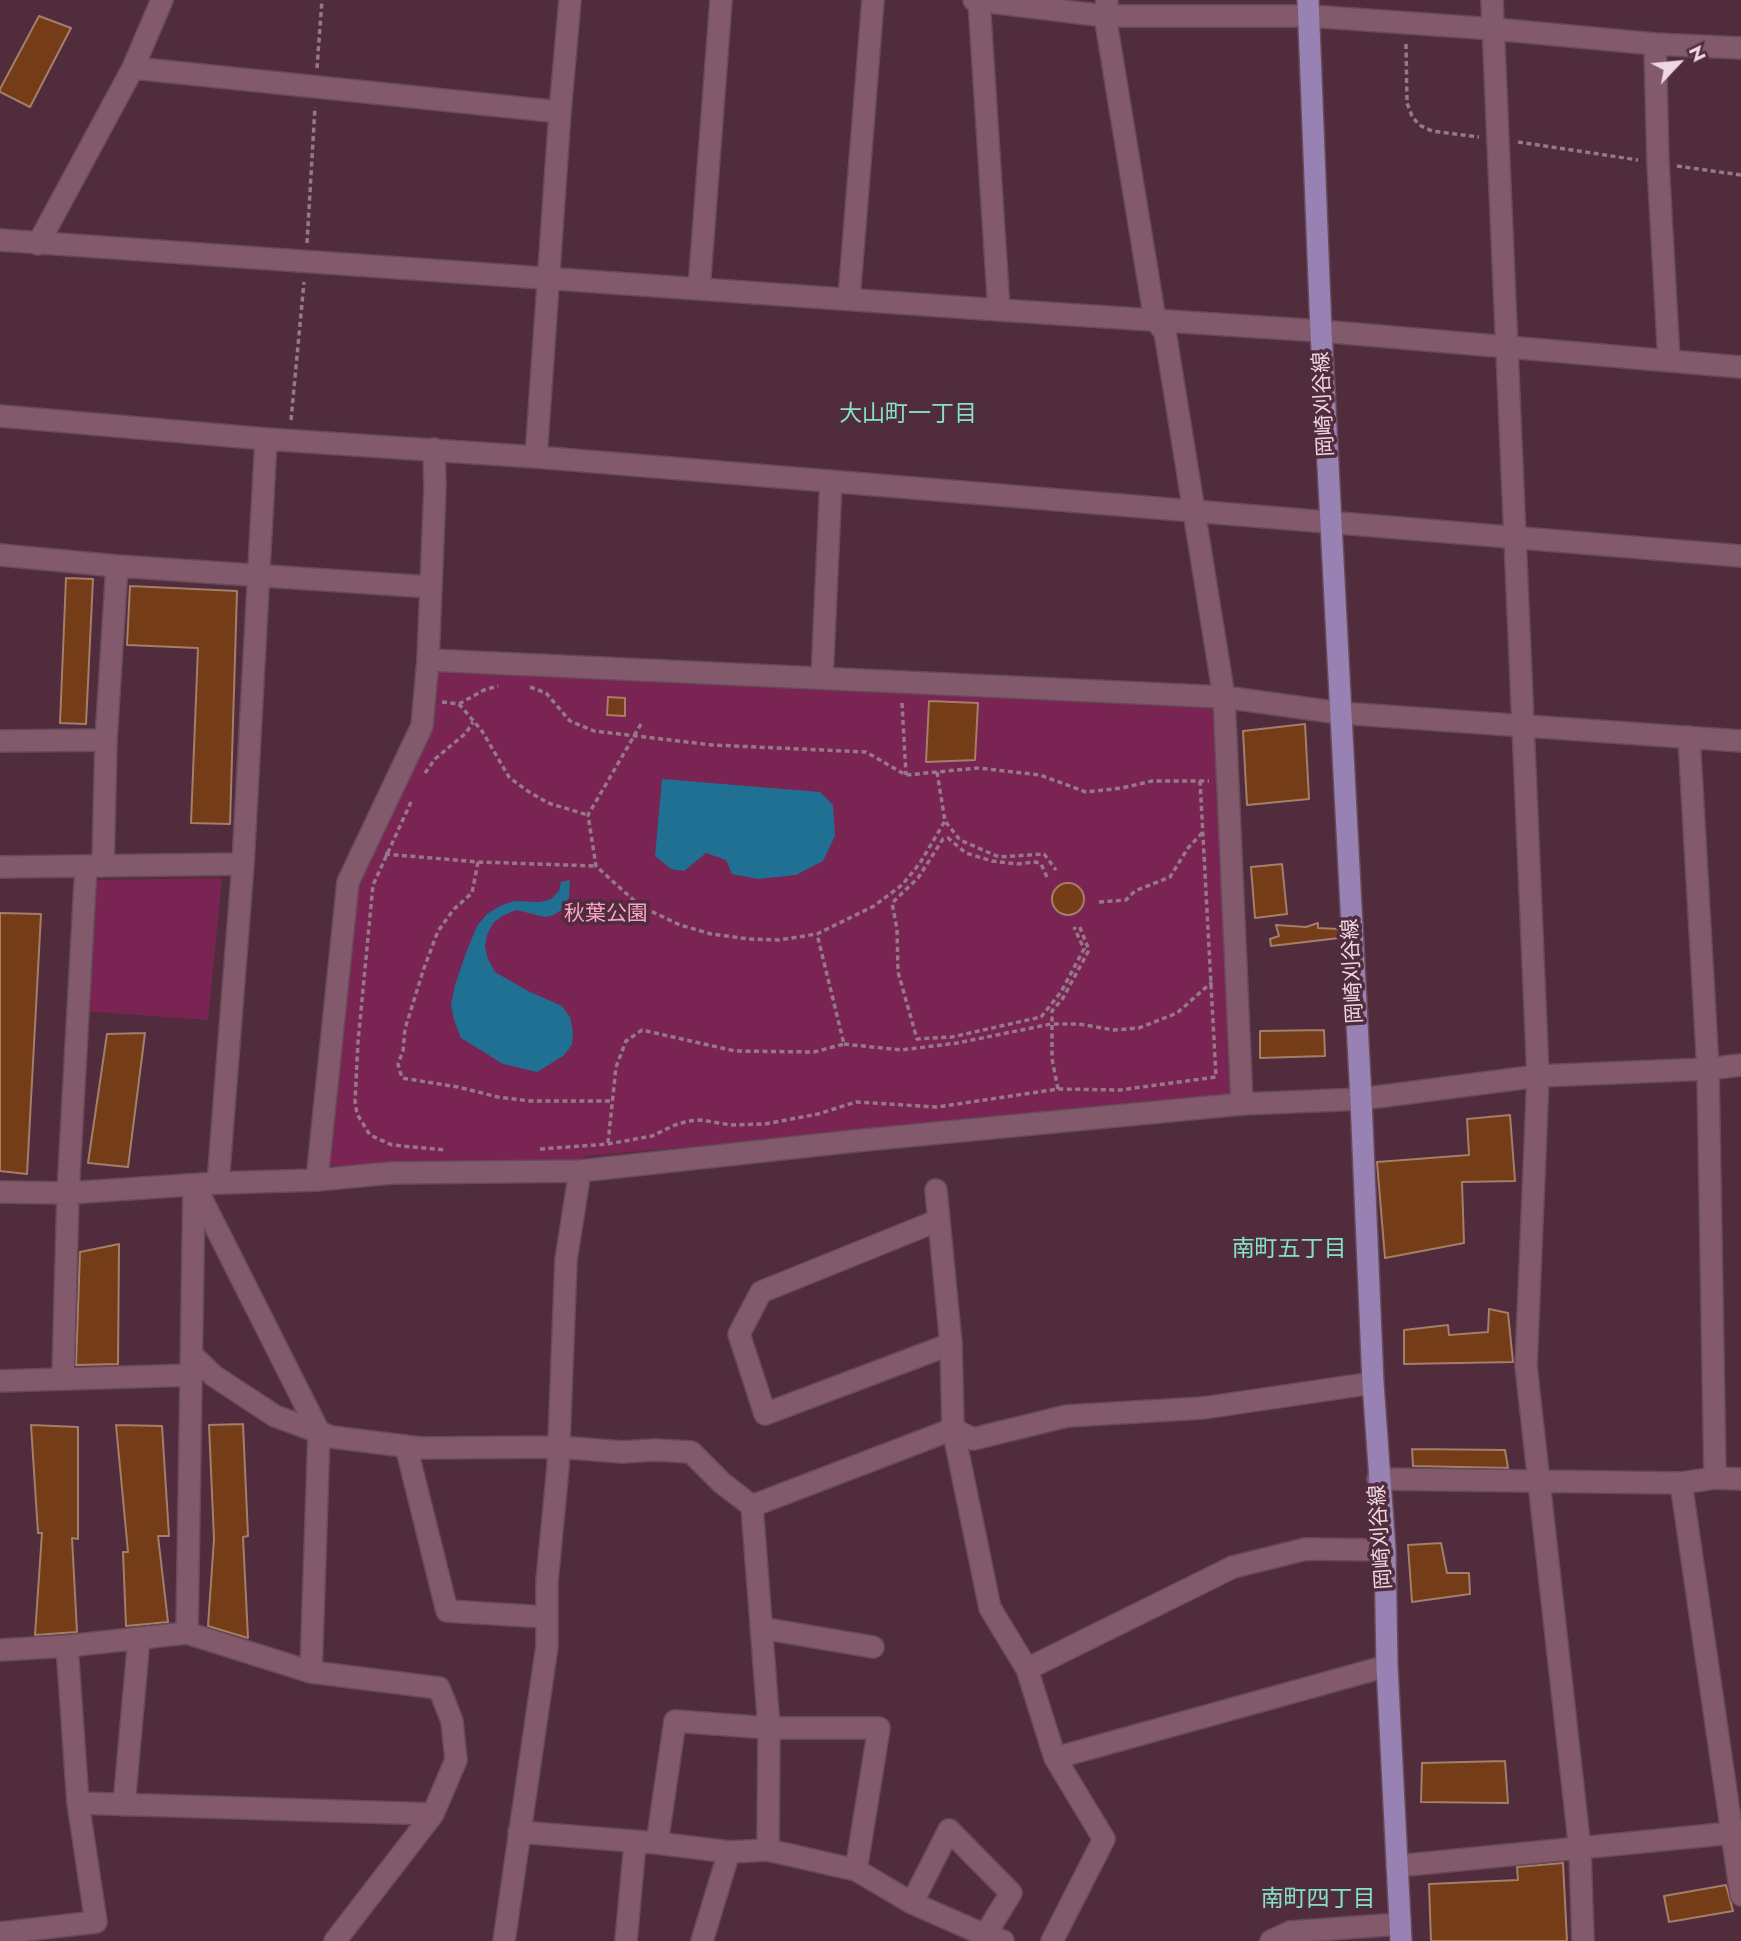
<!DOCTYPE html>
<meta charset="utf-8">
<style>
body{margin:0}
#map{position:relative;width:1741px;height:1941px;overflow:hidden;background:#502c3d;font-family:Jost,sans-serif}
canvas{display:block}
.north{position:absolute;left:1643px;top:28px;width:70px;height:70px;-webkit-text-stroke:5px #502c3d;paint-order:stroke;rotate:64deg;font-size:19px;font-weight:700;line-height:28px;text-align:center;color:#efd7e1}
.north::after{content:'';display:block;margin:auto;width:24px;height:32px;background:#efd7e1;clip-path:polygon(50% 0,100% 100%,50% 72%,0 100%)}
</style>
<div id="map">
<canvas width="1741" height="1941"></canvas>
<div class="north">N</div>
</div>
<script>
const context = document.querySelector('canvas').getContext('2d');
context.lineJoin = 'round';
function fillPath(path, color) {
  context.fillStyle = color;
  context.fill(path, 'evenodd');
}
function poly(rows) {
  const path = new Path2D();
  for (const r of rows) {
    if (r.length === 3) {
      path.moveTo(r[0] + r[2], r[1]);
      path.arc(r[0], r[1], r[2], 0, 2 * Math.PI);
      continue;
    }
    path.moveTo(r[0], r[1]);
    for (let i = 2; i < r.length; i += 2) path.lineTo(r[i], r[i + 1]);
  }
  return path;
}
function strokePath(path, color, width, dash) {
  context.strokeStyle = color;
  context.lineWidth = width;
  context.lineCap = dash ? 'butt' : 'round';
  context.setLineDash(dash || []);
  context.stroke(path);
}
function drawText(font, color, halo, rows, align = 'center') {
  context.font = font + ' Jost,"Noto Sans JP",sans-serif';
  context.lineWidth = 7;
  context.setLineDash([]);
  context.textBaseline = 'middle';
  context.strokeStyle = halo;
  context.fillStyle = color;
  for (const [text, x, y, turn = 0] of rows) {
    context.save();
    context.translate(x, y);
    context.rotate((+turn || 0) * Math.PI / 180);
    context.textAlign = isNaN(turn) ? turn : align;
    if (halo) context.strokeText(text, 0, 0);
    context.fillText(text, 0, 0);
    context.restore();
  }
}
fillPath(poly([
 [444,669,1208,705,1215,713,1233,1094,1227,1099,587,1156,574,1163,335,1167,328,1163,357,884,431,732,435,676],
 [222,878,208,1020,81,1011,94,880]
]), '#792452');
fillPath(poly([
 [662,779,820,792,833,805,835,836,823,861,796,875,758,879,732,874,726,860,706,853,684,871,671,869,655,856],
 [570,880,569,897,564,908,554,915,545,917,516,910,502,916,493,923,487,935,485,947,488,959,495,972,528,991,562,1006,570,1017,573,1032,572,1045,563,1056,537,1072,503,1064,461,1038,454,1020,451,1005,455,985,466,953,477,926,487,914,500,906,514,901,540,902,551,899,559,891,561,882]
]), '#1f7092');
const building = poly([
 [39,16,71,28,30,107,0,92,0,89,39,16],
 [66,578,93,579,86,724,60,723,66,578],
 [130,586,237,591,230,824,191,823,198,648,127,645,130,586],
 [608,697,625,698,625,716,607,715,608,697],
 [929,701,978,703,975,760,926,762,929,701],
 [1305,724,1309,799,1247,805,1243,731,1305,724],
 [1282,864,1287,914,1255,918,1251,867,1282,864],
 [1068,899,16],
 [0,913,41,914,27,1174,0,1171,0,913],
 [1318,923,1318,928,1339,929,1339,938,1271,946,1270,939,1279,936,1276,925,1306,927,1318,923],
 [1324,1030,1325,1056,1260,1058,1260,1031,1324,1030],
 [145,1033,128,1167,88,1163,107,1034,145,1033],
 [1510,1115,1515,1181,1462,1182,1464,1243,1385,1258,1377,1162,1469,1155,1467,1119,1510,1115],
 [119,1244,118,1364,76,1365,80,1252,119,1244],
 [1489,1309,1508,1313,1513,1362,1404,1364,1404,1330,1448,1325,1449,1335,1488,1332,1489,1309],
 [243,1424,248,1536,243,1537,248,1638,208,1626,214,1539,209,1425,243,1424],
 [31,1425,78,1427,78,1539,72,1538,77,1632,35,1635,42,1533,38,1533,31,1425],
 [116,1425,162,1426,169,1536,158,1536,168,1622,126,1626,123,1552,128,1552,116,1425],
 [1412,1449,1505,1450,1508,1468,1413,1466,1412,1449],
 [1441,1543,1447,1573,1469,1573,1470,1594,1412,1602,1408,1545,1441,1543],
 [1505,1761,1508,1803,1421,1802,1422,1763,1505,1761],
 [1563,1863,1567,1941,1431,1941,1429,1884,1518,1880,1517,1867,1563,1863],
 [1726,1885,1733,1911,1669,1922,1664,1896,1726,1885]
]);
fillPath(building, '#743c17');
strokePath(building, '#a57e69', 2);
const minor = poly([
 [974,0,1105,16,1309,16,1494,29,1655,44,1741,48],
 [1107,0,1105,16,1155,320,1165,332,1224,697,1242,1104],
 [1492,0,1538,1076,1526,1366,1580,1850,1583,1941],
 [979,1,999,310],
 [1655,44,1658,163,1669,361],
 [133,68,560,112],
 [0,240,999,310,1321,331,1741,367],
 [38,244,133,68,162,0],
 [699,289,721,0],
 [849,298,873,0],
 [0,416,266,439,536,457,1741,556],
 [536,457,560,112,570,0],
 [0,555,117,566,430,587],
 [428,660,1224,697,1340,713,1741,741],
 [822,678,831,481],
 [1689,737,1708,1069,1715,1478],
 [0,741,106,740],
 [103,866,106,740,117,566],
 [0,867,243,864],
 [317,1180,348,882,422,726,428,660,435,487,434,449],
 [218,1183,243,864,266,439],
 [936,1190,951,1344,953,1429,990,1608,1027,1669,1055,1758,1104,1839,1052,1941],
 [0,1192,68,1193,218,1183,317,1180,391,1173,580,1171,854,1141,1242,1104,1361,1099,1538,1076,1708,1069,1741,1065],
 [939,1220,761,1292,739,1334,765,1414,951,1344],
 [193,1356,214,1376,275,1416,332,1437,420,1448,558,1447,622,1452,655,1450,691,1452,722,1483,752,1506,953,1429,973,1439,1067,1416,1203,1408,1373,1383],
 [63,1378,68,1193,86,866],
 [0,1381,193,1375],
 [406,1446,447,1611,546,1617],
 [1378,1479,1681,1483,1715,1478,1741,1479],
 [1681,1483,1732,1833,1741,1831],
 [761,1628,873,1647],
 [187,1633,311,1672,319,1432,195,1186],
 [0,1650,67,1646,187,1633,194,1188],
 [1027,1669,1233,1567,1306,1549,1385,1550],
 [311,1672,439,1688,452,1721,456,1760,433,1814,335,1941],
 [1055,1758,1387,1666],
 [78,1803,433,1814],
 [124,1805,139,1638],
 [519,1832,657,1843,729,1852,768,1850,769,1728,752,1506],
 [657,1843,675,1721,769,1728,879,1728,856,1870],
 [768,1850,856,1870,912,1903,985,1935,1003,1941],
 [1397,1866,1732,1833,1741,1895],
 [912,1903,949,1830,1011,1893,985,1935],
 [0,1933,96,1922,78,1803,67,1646],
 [504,1941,547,1646,547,1581,558,1467,566,1260,580,1171],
 [626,1941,635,1843],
 [702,1941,729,1852],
 [1271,1941,1290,1932,1400,1924]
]);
const major = poly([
 [1308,0,1321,331,1361,1099,1373,1383,1385,1550,1387,1666,1401,1941]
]);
strokePath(minor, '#684b59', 24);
strokePath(major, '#684b59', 24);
strokePath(poly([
 [1406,44,1407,103,1412,116,1419,125,1432,131,1479,137],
 [317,68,322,0],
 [1518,142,1638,160],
 [1677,166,1741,175],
 [307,243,315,107],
 [291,420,304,282],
 [530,687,546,693,570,721,594,731,712,745,866,752,906,775,978,768,1040,775,1086,792,1122,788,1152,781,1209,781],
 [442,702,459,704,482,731,509,777,526,790,548,803,588,815],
 [902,703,906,775],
 [459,704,484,690,498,686],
 [641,724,588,815,596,866,640,906,680,925,711,934,749,939,779,940,817,934,874,906,902,885,920,863,945,821],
 [937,772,945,821,960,840,999,857,1044,854,1056,870],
 [425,773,435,759,466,733,473,722],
 [411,802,373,885,358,1042,355,1101,357,1114,370,1135,392,1145,445,1150],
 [385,854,478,862,596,866],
 [478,862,472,893,454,909,438,931,424,968,405,1029,403,1051,398,1064,402,1078,458,1087,498,1097,530,1101,612,1101],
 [1047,877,1041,864,1036,862,1017,864,992,861,966,853,948,838,943,839,918,878,892,903,897,929,898,972,917,1039,952,1037,1041,1017,1061,992,1084,949,1074,927],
 [1099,902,1126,900,1135,891,1170,877,1188,848,1202,833],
 [844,1044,901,1050,957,1043,1051,1024,1079,1024,1114,1030,1139,1028,1177,1013,1212,982],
 [1058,1089,1052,1059,1052,1011,1063,998,1089,950,1079,925],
 [608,1143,616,1067,626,1041,642,1030,735,1051,814,1052,844,1044,817,934],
 [540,1149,608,1144,652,1136,675,1125,688,1121,701,1120,731,1125,765,1124,818,1114,856,1102,937,1107,1058,1089,1120,1090,1216,1077,1200,781]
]), '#977886', 3.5, [5, 3.5]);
strokePath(minor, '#825a6c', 21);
strokePath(major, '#9881b3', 21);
drawText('21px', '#efd7e1', '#502c3d', [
 ["岡崎刈谷線",1325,404,-93],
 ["岡崎刈谷線",1354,971,-93],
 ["岡崎刈谷線",1382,1537,-94]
]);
drawText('21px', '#f7a3c9', '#502c3d', [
 ["秋葉公園",606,915]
]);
drawText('23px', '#84e2c3', '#502c3d', [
 ["大山町一丁目",908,415],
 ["南町五丁目",1289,1250],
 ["南町四丁目",1318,1900]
]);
</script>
